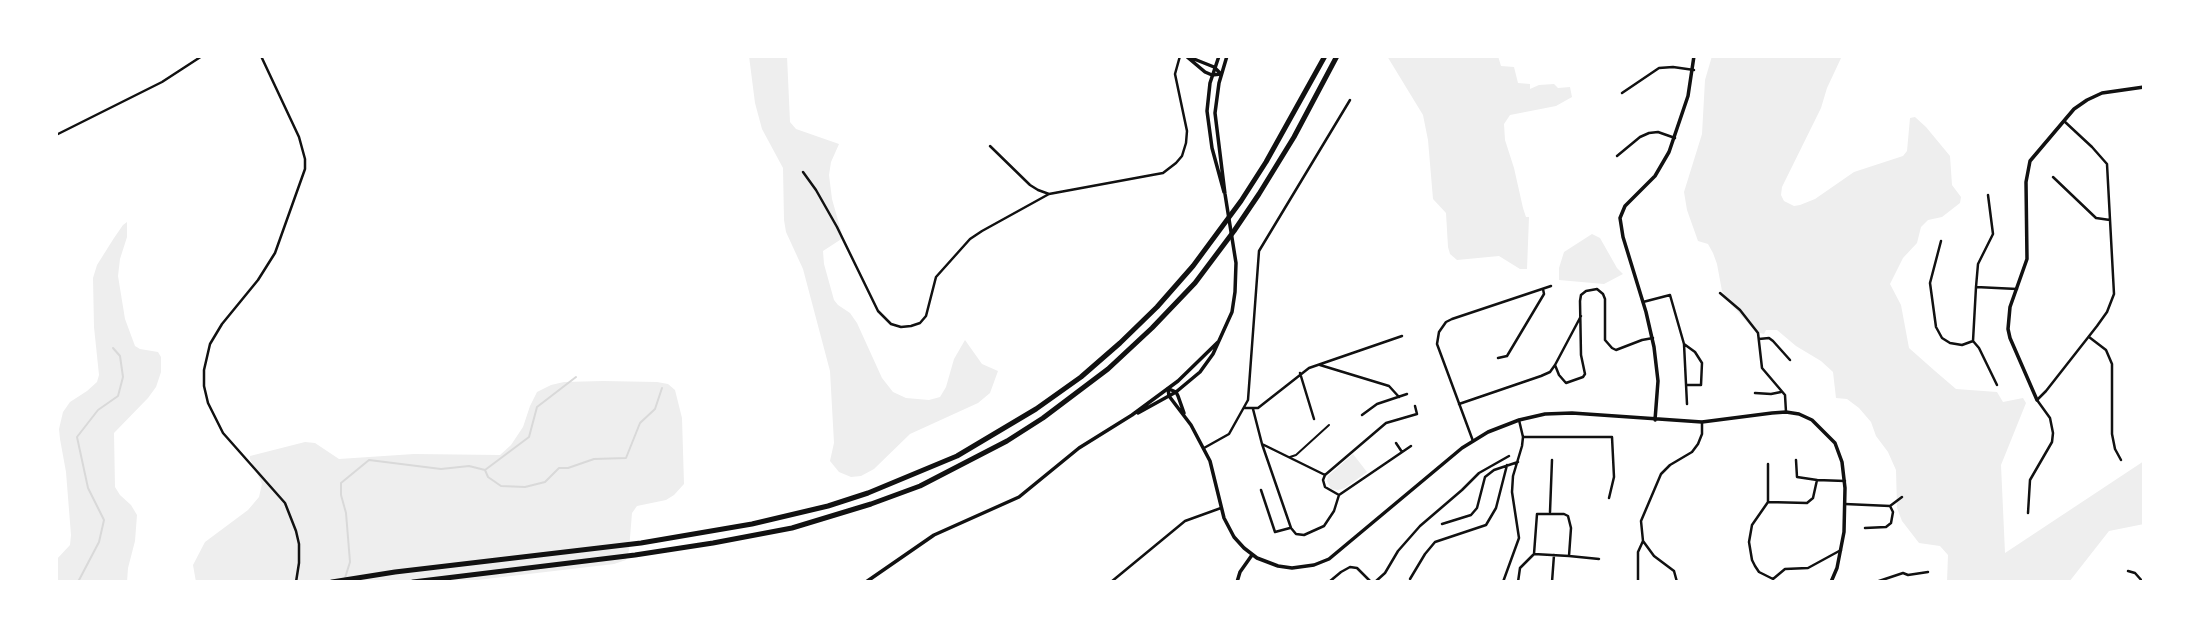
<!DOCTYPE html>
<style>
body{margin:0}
#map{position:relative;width:2200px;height:638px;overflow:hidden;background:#fff;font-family:"Exo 2",sans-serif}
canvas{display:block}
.frame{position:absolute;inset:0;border:58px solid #fff;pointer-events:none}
</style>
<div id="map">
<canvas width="2200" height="638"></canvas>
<div class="frame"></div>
</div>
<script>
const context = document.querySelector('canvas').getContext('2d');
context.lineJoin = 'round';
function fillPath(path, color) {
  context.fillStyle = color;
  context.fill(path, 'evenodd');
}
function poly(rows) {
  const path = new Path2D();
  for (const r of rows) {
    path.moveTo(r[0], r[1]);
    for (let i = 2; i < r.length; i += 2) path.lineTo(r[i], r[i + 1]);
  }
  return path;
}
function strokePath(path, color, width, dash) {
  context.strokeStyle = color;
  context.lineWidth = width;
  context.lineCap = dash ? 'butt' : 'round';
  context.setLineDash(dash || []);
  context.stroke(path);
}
fillPath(poly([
 [749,56,787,56,790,122,796,129,839,144,831,162,829,175,832,199,843,238,823,251,824,264,834,300,838,305,850,313,857,323,882,378,893,392,906,398,929,400,940,397,946,387,954,359,965,340,982,364,998,371,990,393,978,403,910,434,874,469,861,476,851,477,839,472,830,461,834,443,830,371,803,269,786,232,784,220,783,168,762,129,755,103],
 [1387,56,1498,56,1501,66,1514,67,1518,83,1530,84,1530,89,1539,85,1554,84,1558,88,1570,87,1572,97,1556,106,1510,115,1504,124,1505,140,1514,168,1523,208,1526,217,1529,217,1527,269,1520,269,1499,256,1457,260,1450,254,1448,247,1446,213,1433,199,1428,140,1423,115],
 [1712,56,1842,56,1827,88,1821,108,1782,187,1781,195,1784,201,1794,206,1800,205,1815,199,1854,172,1903,156,1907,151,1910,118,1915,117,1926,127,1950,156,1952,185,1961,197,1960,203,1942,217,1928,220,1921,227,1917,243,1903,258,1890,284,1901,305,1909,348,1935,371,1956,389,1997,392,2003,402,2023,398,2026,403,2001,465,2005,553,2144,461,2144,524,2109,531,2069,582,1947,582,1948,555,1940,546,1919,543,1902,521,1897,508,1896,470,1888,452,1876,436,1871,422,1859,408,1847,399,1836,398,1833,372,1821,361,1796,346,1777,330,1766,330,1764,334,1756,332,1728,301,1722,291,1717,264,1713,253,1708,244,1698,241,1687,210,1684,192,1702,134,1705,80],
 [127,222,127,237,120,259,118,276,125,319,135,346,140,349,158,352,161,357,161,372,156,387,148,398,114,433,115,487,120,495,131,505,137,515,135,541,128,568,127,582,56,582,56,560,70,545,71,535,66,472,60,439,59,429,63,412,70,402,87,391,97,382,99,375,94,327,93,278,97,265,114,238,123,225],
 [1592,234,1600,238,1617,268,1623,274,1604,284,1559,280,1559,268,1564,252],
 [603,381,657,382,668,384,675,390,682,418,684,484,674,495,666,500,637,506,632,513,629,550,626,560,614,564,460,582,196,582,193,565,205,542,248,510,259,497,262,484,250,459,250,456,305,442,315,443,339,459,414,454,500,455,511,445,523,427,530,406,537,392,551,385,564,382],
 [1353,454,1367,472,1345,488,1338,490,1331,489,1327,481,1328,476]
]), '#eee');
strokePath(poly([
 [485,470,529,437,537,407,576,377],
 [345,578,350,562,346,513,341,495,341,483,369,460,441,469,469,466,485,470,488,477,501,486,525,487,545,482,559,468,568,468,594,459,626,458,640,423,655,409,662,388],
 [78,582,99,542,104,520,88,488,77,437,98,410,118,396,123,377,120,356,113,348]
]), '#d9d9d9', 2);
strokePath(poly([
 [1290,457,1296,455,1329,425]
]), '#111', 2);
strokePath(poly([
 [261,56,299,137,305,159,305,169,275,253,258,280,222,324,210,344,204,370,204,386,208,403,223,433,285,503,296,531,299,544,299,563,296,582],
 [1622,93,1659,68,1673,67,1694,70],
 [56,135,162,82,202,56],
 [990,146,1030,185,1038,190,1049,194],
 [1617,156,1640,137,1649,133,1658,132,1675,138],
 [803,172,816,190,837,227,878,311,891,324,901,327,911,326,920,323,926,316,936,277,970,239,982,231,1049,194,1152,175,1163,173,1176,163,1182,156,1186,143,1187,131,1175,74,1180,56],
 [2053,177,2096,218,2110,220],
 [1988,195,1993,234,1978,264,1976,287,2017,289],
 [1941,241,1930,283,1936,327,1942,338,1950,343,1962,345,1973,341],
 [1976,287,1973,341,1979,348,1997,385],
 [1720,293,1740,310,1758,333,1762,368,1785,395,1786,412],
 [1643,302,1670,295,1684,344,1687,404],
 [1581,316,1555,365,1559,375,1566,383,1583,377,1585,374,1581,355,1580,301,1581,295,1586,291,1597,289,1603,294,1605,299,1605,340,1612,348,1616,350,1642,340,1653,338],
 [2089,337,2106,350,2112,364,2112,434,2115,449,2121,460],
 [1759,339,1769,338,1773,341,1790,360],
 [1684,344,1695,352,1702,363,1701,385,1687,385],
 [1498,358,1507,356,1544,294,1543,289],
 [1320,365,1389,386,1399,397],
 [1300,373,1314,419],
 [1755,393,1771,394,1781,392],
 [1459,404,1541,376,1550,372,1555,365],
 [1244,408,1258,408,1309,368,1402,336],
 [1253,409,1262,444,1323,474,1325,475,1323,480,1325,487,1339,495,1411,446],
 [1362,415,1377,404,1407,394],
 [1524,437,1612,437,1614,477,1609,498],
 [1473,441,1437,344,1439,332,1446,322,1452,319,1551,286],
 [1396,443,1402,452],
 [1262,444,1291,528,1296,534,1304,535,1324,526,1334,511,1339,495],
 [1204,448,1229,434,1248,400,1259,251,1350,100],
 [1796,460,1797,477,1817,480],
 [1325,475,1386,423,1417,414,1415,406],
 [1261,490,1275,532,1290,528],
 [1768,502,1768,464],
 [1845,504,1890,506],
 [1550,512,1552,460],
 [2028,513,2030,480,2052,442,2053,433,2050,418,2037,400,2046,391,2097,326,2107,312,2114,294,2107,164,2092,147,2064,121],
 [1442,524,1471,515,1477,508,1485,477,1494,470,1518,462],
 [1865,528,1886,527,1891,523,1893,512,1890,506,1902,497],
 [1841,550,1808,568,1785,569,1773,579,1759,572,1755,566,1752,560,1749,542,1752,525,1768,502,1807,503,1813,498,1817,480,1845,481],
 [1569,556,1599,559],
 [2128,571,2135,573,2143,582],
 [1410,579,1425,554,1435,542,1486,525,1496,508,1507,465],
 [1553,581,1578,582],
 [1111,582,1185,521,1221,508],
 [1329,582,1341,572,1350,567,1357,568,1371,582],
 [1375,582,1385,573,1398,551,1420,526,1462,490,1479,473,1509,456],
 [1503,582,1519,538,1512,492,1513,476,1522,446,1523,437,1519,420],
 [1518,582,1520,568,1534,554,1537,514,1564,514,1568,516,1571,528,1569,556,1534,554],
 [1552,582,1554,555],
 [1638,582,1638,552,1643,541],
 [1677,582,1674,571,1654,556,1643,541,1641,521,1661,474,1670,465,1692,452,1698,444,1702,434,1702,422],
 [1876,582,1903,573,1908,575,1928,572]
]), '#111', 2.5);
strokePath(poly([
 [1186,56,1205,72,1212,75,1221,74],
 [1189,57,1214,67,1221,74],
 [1168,389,1169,396,1191,425,1210,461,1224,518,1234,537,1244,548,1257,558,1278,566,1292,568,1314,565,1329,559,1462,448,1488,432,1519,420,1545,414,1572,413,1702,422,1772,413,1786,412,1799,414,1812,420,1835,443,1842,462,1845,488,1844,532,1837,568,1831,582],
 [1169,389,1176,392,1178,396,1184,413],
 [2037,400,2010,338,2008,329,2010,307,2027,259,2026,182,2030,161,2074,109,2087,100,2102,93,2144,87],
 [1655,420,1658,381,1654,347,1646,312,1623,237,1620,218,1625,206,1655,176,1669,152,1688,96,1694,56],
 [1237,582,1240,572,1252,555]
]), '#111', 3.5);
strokePath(poly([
 [1219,56,1210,83,1207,111,1212,148,1224,192],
 [1138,413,1176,392,1200,372,1213,354,1232,312,1235,292,1236,263,1225,194,1215,113,1219,83,1227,56],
 [866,582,934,535,1019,497,1079,448,1132,415,1178,381,1218,342]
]), '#111', 3.5);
strokePath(poly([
 [332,582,395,572,641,543,752,524,828,506,868,493,957,456,1036,409,1081,377,1120,343,1157,307,1193,266,1241,201,1266,162,1325,56],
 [413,582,635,555,713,543,792,528,871,504,920,486,1007,441,1043,418,1108,369,1152,328,1195,283,1234,231,1259,194,1294,137,1337,56]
]), '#111', 5);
</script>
